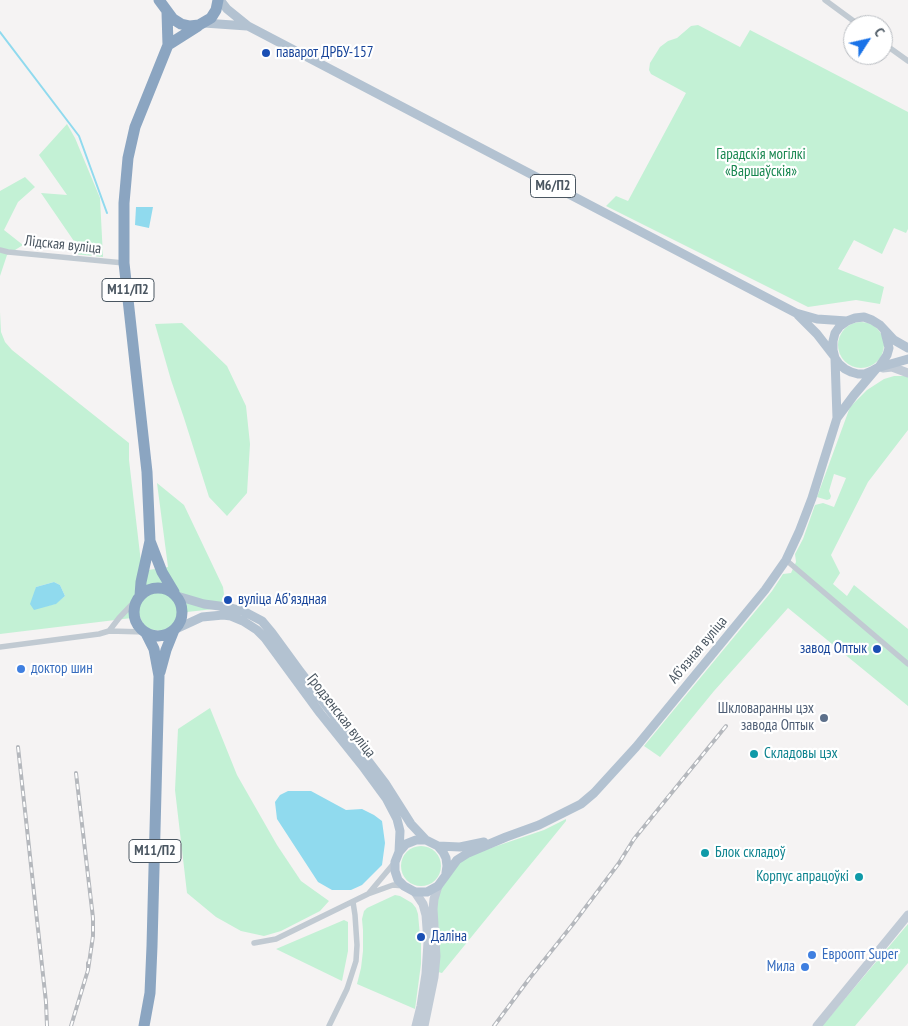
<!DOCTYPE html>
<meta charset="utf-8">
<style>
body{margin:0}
#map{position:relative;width:908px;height:1026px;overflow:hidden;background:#f5f3f3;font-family:"PT Sans Narrow",sans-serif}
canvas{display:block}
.north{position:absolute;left:843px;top:15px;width:50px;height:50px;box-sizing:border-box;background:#fff;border:1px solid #b7bbc0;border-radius:50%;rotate:55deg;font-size:14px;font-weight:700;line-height:20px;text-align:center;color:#4a5661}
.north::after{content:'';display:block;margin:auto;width:18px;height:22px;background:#1a73e8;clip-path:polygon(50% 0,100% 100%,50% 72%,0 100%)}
</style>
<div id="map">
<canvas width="908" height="1026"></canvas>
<div class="north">С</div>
</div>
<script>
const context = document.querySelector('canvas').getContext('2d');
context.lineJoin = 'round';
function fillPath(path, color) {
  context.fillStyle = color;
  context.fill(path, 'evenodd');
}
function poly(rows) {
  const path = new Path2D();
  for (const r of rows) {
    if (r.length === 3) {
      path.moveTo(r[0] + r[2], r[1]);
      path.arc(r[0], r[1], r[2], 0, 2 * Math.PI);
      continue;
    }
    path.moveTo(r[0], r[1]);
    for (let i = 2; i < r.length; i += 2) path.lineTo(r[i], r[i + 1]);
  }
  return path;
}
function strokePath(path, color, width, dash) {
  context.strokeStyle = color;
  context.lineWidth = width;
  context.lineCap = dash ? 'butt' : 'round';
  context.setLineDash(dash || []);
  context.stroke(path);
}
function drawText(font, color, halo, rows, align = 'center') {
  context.font = font + ' "PT Sans Narrow",sans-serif';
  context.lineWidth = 4.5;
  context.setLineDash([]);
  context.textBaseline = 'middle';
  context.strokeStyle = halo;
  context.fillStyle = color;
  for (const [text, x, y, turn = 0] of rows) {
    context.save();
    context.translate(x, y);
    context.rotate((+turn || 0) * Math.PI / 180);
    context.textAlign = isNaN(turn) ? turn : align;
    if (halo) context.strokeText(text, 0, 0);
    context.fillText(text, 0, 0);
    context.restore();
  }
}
fillPath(poly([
 [698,25,740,47,750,30,908,112,908,229,906,233,894,228,882,254,854,240,838,269,884,287,880,304,856,300,808,307,606,206,616,196,628,201,686,93,651,74,649,70,650,63,660,47,668,41,677,38,691,26],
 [67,124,75,138,100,198,103,257,74,254,78,247,41,193,67,195,39,155],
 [25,177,35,187,18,202,4,230,23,245,7,255,0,276,0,191],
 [0,312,1,332,5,342,12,350,129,443,129,460,142,571,168,567,157,483,184,505,223,587,224,594,221,603,214,609,178,613,176,620,172,626,161,631,149,629,143,624,140,617,0,634],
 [54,582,60,585,65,596,55,604,34,609,36,587],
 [861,345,23],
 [182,323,227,366,246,406,250,444,247,493,227,516,209,497,184,418,171,380,155,324],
 [894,376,905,376,908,377,908,430,868,482,831,555,840,573,833,584,847,596,854,585,908,629,908,706,788,608,714,691,660,757,644,746,772,591,783,574,791,573,796,562,795,554,803,539,815,505,823,503,834,507,846,478,834,474,829,491,831,496,830,499,827,500,817,497,850,407,867,390,884,379],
 [210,708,237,775,277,845,301,881,329,901,320,911,281,931,264,936,241,931,216,917,187,893,175,790,178,729],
 [566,819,566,821,442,973,438,972,439,931,436,907,438,894,459,862,476,853,544,830],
 [421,866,20],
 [395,895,400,896,412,903,416,908,418,914,420,936,419,936,419,941,421,941,421,964,415,1009,357,984,361,968,363,951,363,930,362,919,364,911,367,908],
 [344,920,348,922,348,951,342,981,276,949],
 [908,924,908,963,855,1026,822,1026]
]), '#c3f1d5');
fillPath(poly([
 [136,207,153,207,149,228,135,225],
 [54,582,60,585,65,596,56,604,34,610,30,604,36,587],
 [288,791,311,791,346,810,362,809,374,815,382,821,385,843,382,865,362,885,351,890,332,890,318,882,277,819,275,802,280,795]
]), '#90daee');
strokePath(poly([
 [0,32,79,136,107,213]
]), '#90daee', 2);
strokePath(poly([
 [825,0,859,25],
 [883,43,908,61],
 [0,250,8,252,124,263],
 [786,560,908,664],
 [109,631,119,618,137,599],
 [0,647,99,634,109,631,145,632],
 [369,893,395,862],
 [254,943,276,939,368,894,393,885,404,886],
 [329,1026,347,989,356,961,357,945,355,915,353,902]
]), '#c1cad2', 5.5);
strokePath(poly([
 [883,368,892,367,908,373],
 [415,892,423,904,426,915,428,942,426,974,421,1006,416,1026],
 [424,1026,434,977,436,956,433,909,434,899,438,886],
 [817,1026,908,915]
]), '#c1cbd6', 9);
strokePath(poly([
 [220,0,227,9,248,26,796,313,817,319,847,321],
 [204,23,247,26],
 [798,315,817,334,834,356],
 [885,332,889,348,887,355,879,367,872,371,865,374,858,374,851,372,845,369,839,364,835,358,833,350,833,341,835,333,840,326,847,321,855,318,864,317,872,320,880,325,894,340,908,348],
 [835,358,837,418],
 [880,367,908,359],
 [177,596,204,604,227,607,243,611,262,621,272,633,299,670,385,783,411,824,426,840],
 [176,629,202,617,223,615,231,616,243,621,257,630,265,638,320,713,364,768,386,798,397,819,400,831,399,852],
 [438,846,460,847,484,842],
 [446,873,447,866,446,858,443,852,438,846,426,840,416,840,406,844,399,852,395,862,395,871,398,880,404,886,415,892,427,892,438,886,457,860,468,853,506,837,539,825,581,804,594,793,636,747,765,590,786,560,799,532,812,498,837,418,854,395,876,369]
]), '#b3c2d1', 9);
strokePath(poly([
 [159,0,173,19,181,24,190,26,199,25,211,18,216,10,218,0],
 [168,45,198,26],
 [150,541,162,572,174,592],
 [158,612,24],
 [140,596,141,582,150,541,147,472,124,263,124,203,128,158,135,127,168,45,167,12],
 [160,672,166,650,174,630],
 [144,1026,150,993,152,946,159,676,154,649,146,633]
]), '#8ba5c1', 11);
const rail = poly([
 [18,747,46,1002,47,1026],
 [76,773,93,918,93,936,88,970],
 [71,1026,88,970,88,963],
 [494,1026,529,979,573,924,619,863,634,839,726,726]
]);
strokePath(rail, '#b5b8bd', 4);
strokePath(rail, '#fff', 2, [5.5]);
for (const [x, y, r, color] of [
 [266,53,5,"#1a4fb4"],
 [228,600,5,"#1a4fb4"],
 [877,649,5,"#1a4fb4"],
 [21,669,5,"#3f7fe0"],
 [824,718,5,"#5c6f8a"],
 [754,754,5,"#0f9aa8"],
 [705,853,5,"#0f9aa8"],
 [859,877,5,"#0f9aa8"],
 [421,937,5,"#1a4fb4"],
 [812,955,5,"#3f7fe0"],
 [805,967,5,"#3f7fe0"]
]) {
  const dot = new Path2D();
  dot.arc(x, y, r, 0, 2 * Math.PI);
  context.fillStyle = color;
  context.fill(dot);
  strokePath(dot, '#fff', 2);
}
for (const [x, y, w] of [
 [553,186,45],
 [128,290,52],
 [155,851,52]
]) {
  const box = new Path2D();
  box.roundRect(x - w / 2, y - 11.5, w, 23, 4);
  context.fillStyle = '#fff';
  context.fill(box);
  strokePath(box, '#4a5661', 1);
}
drawText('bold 14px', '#4a5661', null, [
 ["М6/П2",553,186],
 ["М11/П2",128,290],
 ["М11/П2",155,851]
]);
drawText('15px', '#164399', '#fff', [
 ["паварот ДРБУ-157",276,53],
 ["вуліца Абʼяздная",238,600],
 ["завод Оптык",867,649,"right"],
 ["Даліна",431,937]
], 'left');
drawText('15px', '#17864f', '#fff', [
 ["Гарадскія могілкі",761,155],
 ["«Варшаўскія»",761,172]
]);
drawText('15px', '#4a5661', '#fff', [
 ["Лідская вуліца",63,245,6],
 ["Абʼязная вуліца",698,650,-50],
 ["Гродзенская вуліца",341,716,52]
]);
drawText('15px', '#366cbe', '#fff', [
 ["доктор шин",31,669],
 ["Евроопт Super",822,955],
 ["Мила",795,967,"right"]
], 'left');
drawText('15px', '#4e5e75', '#fff', [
 ["Шкловаранны цэх",814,709],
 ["завода Оптык",814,726]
], 'right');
drawText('15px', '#0d838f', '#fff', [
 ["Складовы цэх",764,754],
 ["Блок складоў",715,853],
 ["Корпус апрацоўкі",849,877,"right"]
], 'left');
</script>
